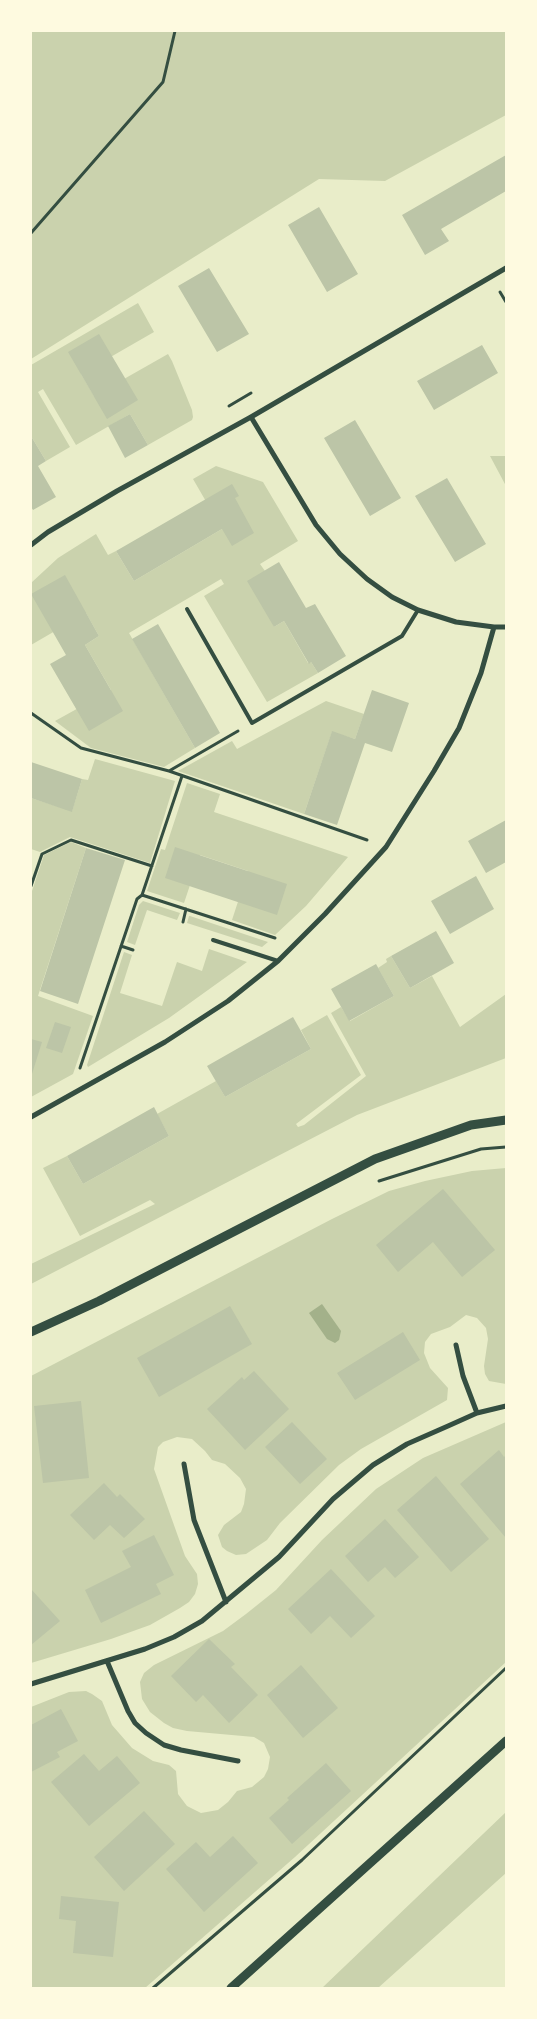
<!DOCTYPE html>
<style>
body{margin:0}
#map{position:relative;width:537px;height:2019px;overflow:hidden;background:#e9edc9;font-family:Merriweather,serif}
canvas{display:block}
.frame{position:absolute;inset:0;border:32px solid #fefae0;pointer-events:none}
</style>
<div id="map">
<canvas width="537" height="2019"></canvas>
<div class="frame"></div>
</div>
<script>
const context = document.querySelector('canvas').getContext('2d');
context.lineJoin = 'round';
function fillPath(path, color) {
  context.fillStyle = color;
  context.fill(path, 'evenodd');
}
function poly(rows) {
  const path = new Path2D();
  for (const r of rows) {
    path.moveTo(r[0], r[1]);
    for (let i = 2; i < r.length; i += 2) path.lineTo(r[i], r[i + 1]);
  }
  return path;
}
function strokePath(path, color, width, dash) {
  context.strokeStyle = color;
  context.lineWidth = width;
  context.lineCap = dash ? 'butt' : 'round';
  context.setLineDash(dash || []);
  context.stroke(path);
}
fillPath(poly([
 [31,31,506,31,506,115,385,181,319,179,31,359],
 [138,303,154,332,81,374,94,396,168,354,172,361,192,410,193,417,192,420,148,445,130,414,76,445,43,389,38,392,70,447,46,461,31,436,31,365],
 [490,456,506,456,506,486],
 [216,466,263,482,298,541,260,564,265,571,274,627,284,621,308,663,311,662,318,673,267,702,204,596,224,584,221,579,129,633,195,748,164,767,91,748,55,721,111,690,85,645,99,636,86,613,31,645,31,583,58,558,96,534,108,555,116,551,134,581,222,529,193,479],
 [326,701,364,714,355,739,332,732,304,814,178,771,232,741,237,749],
 [95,759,175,781,150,863,70,837,40,852,31,849,31,798,72,811,82,779,88,780],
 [187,783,220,794,214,812,348,857,306,906,275,935,232,920,248,871,200,855,184,903,147,891,161,849,165,850],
 [71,842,86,848,38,996,93,1016,73,1074,31,1097,31,894,44,855],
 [143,901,180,913,177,920,147,910,135,945,127,942,139,905],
 [189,916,190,916,268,942,262,947,215,932,187,923],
 [209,949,247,962,169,1018,88,1067,87,1065,124,952,132,955,120,993,162,1006,177,962,202,971],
 [391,956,410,988,432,976,460,1027,506,994,506,1058,357,1115,31,1284,31,1264,155,1204,150,1200,80,1236,43,1168,67,1156,83,1184,169,1136,157,1114,216,1081,225,1097,311,1049,301,1030,327,1015,361,1075,296,1124,298,1127,304,1125,366,1076,331,1013,341,1007,350,1021,394,996,378,968,387,962,386,959],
 [506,1168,506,1384,489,1381,485,1374,484,1366,488,1339,486,1328,477,1318,466,1315,450,1327,431,1334,425,1342,424,1353,430,1368,448,1388,447,1400,361,1449,339,1465,280,1523,267,1540,246,1554,236,1555,227,1551,222,1547,218,1535,224,1525,241,1512,244,1504,246,1489,240,1478,225,1464,212,1460,205,1451,192,1439,177,1437,163,1442,158,1447,154,1469,185,1556,197,1574,198,1584,195,1594,189,1602,180,1608,150,1625,111,1639,31,1663,31,1376,332,1219,389,1191,425,1181,472,1171],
 [506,1422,506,1662,295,1857,145,1988,31,1988,31,1707,69,1692,86,1691,92,1694,102,1701,112,1725,132,1748,153,1761,169,1765,176,1771,178,1794,187,1806,201,1813,218,1810,228,1802,237,1791,252,1787,264,1777,268,1769,270,1757,264,1743,254,1737,187,1731,173,1728,164,1723,150,1712,142,1699,140,1682,144,1673,154,1665,223,1631,246,1614,276,1590,322,1540,376,1489,423,1458],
 [506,1812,506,1873,378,1988,322,1988]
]), '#cad2ad');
fillPath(poly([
 [322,1304,341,1331,339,1340,335,1343,327,1339,309,1313]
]), '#a3b18a');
fillPath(poly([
 [506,155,506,191,441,229,449,241,425,255,402,215],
 [319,207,358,274,327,292,288,225],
 [209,268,249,334,217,352,178,286],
 [99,334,138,400,107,419,68,352],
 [482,345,498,373,434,410,417,381],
 [130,414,148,445,125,458,108,426],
 [355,420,401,498,370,516,324,438],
 [31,436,46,461,38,466,56,497,33,510,31,507],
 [447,478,486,544,455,562,415,496],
 [232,484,239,496,235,498,254,533,232,546,222,529,134,581,116,551],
 [279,562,306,608,315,604,346,656,318,673,311,662,309,664,284,621,274,627,247,581],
 [65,575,99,636,85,645,123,711,89,731,50,664,66,655,31,594],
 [158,624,220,733,195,748,132,639],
 [372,690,409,703,392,752,365,743,337,825,304,814,332,731,355,739],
 [31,762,82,779,72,812,31,798],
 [506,820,506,862,486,873,468,841],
 [175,847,287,884,277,915,165,878],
 [86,848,125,860,78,1004,40,991],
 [476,876,494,909,450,934,431,901],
 [436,931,454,963,410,988,391,956],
 [376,964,394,996,349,1021,331,989],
 [293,1017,311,1049,225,1097,207,1066],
 [55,1022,71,1027,62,1053,46,1048],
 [31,1039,42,1042,32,1074,31,1074],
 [154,1107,169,1136,83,1184,67,1156],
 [443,1189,495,1250,462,1277,433,1242,398,1272,376,1245],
 [230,1306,252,1344,159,1397,137,1358],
 [403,1332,420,1360,355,1400,337,1373],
 [254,1371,289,1409,245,1450,207,1409,242,1377,244,1380],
 [81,1401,89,1478,43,1483,34,1406],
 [292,1422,327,1459,300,1484,265,1447],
 [499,1450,504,1457,506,1455,506,1538,460,1484],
 [436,1476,489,1539,451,1572,397,1510],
 [104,1483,117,1497,120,1494,145,1519,124,1538,110,1525,94,1540,70,1515],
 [385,1519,419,1557,395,1578,385,1567,368,1582,345,1556],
 [154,1535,174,1575,156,1584,161,1594,101,1623,85,1590,131,1567,122,1551],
 [331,1569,375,1616,351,1638,330,1616,311,1634,288,1609],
 [31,1589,60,1621,31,1645],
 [209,1639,235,1664,231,1667,258,1695,229,1723,203,1695,196,1702,171,1676],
 [301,1665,338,1708,303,1738,267,1695],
 [61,1709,78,1741,57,1752,60,1757,31,1772,31,1725],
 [84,1754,99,1771,117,1756,140,1783,89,1826,51,1782],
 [326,1763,351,1791,292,1844,269,1818,289,1800,287,1798],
 [144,1811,175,1844,124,1891,94,1857],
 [233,1836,258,1863,204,1912,166,1869,196,1842,210,1857],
 [61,1896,119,1902,113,1957,73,1953,76,1921,59,1919]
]), '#bcc5a7');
strokePath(poly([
 [31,233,163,82,175,31],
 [500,292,506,302],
 [229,406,251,393],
 [31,713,81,748,169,771,367,840],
 [169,771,238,731],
 [31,886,42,854,71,840,152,866],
 [142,895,275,938],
 [183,922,186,909],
 [121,946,133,950],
 [80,1068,137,899,142,895,182,776],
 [379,1181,481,1149,506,1147],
 [153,1988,302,1860,506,1668]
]), '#344e41', 3);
strokePath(poly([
 [187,609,252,723,402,636,418,610],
 [213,940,278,961]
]), '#344e41', 4);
strokePath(poly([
 [251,417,316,525,340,554,367,579,392,597,418,610,456,622,494,627,506,627],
 [31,545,48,532,117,491,251,417,506,268],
 [31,1117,165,1042,228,1001,278,961,325,914,386,847,434,771,459,728,481,673,494,627],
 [456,1345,463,1376,477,1413],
 [184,1464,194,1520,226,1602],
 [107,1661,128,1711,135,1723,146,1733,164,1745,181,1750,238,1761],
 [31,1684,145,1649,174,1637,202,1621,279,1557,333,1499,373,1465,407,1444,448,1426,477,1413,506,1406]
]), '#344e41', 5);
strokePath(poly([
 [31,1332,99,1301,375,1159,471,1125,506,1120],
 [231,1988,506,1741]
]), '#344e41', 9);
</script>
